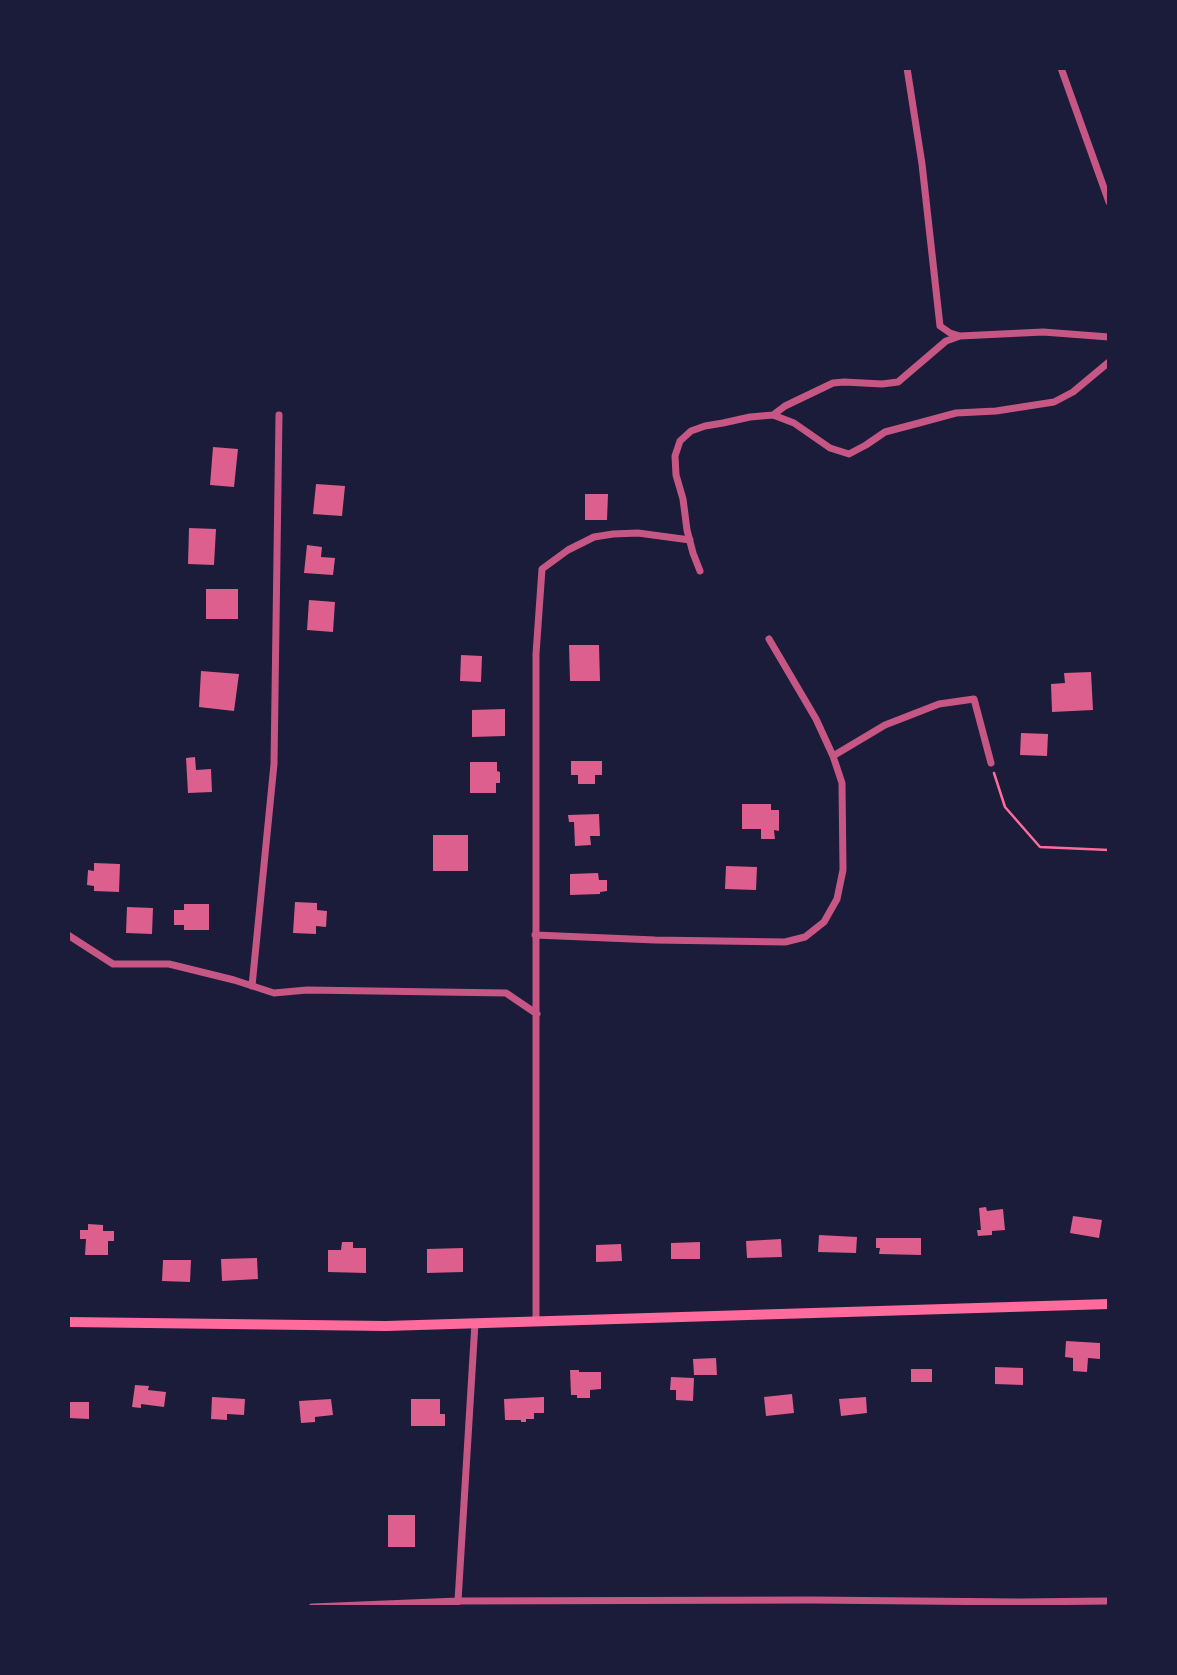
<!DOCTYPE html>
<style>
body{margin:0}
#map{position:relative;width:1177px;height:1675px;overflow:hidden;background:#1b1b3a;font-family:"Sofia Sans Condensed",sans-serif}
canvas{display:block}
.frame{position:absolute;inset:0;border:70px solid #1b1b3a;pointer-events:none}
</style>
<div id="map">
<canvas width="1177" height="1675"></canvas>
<div class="frame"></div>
</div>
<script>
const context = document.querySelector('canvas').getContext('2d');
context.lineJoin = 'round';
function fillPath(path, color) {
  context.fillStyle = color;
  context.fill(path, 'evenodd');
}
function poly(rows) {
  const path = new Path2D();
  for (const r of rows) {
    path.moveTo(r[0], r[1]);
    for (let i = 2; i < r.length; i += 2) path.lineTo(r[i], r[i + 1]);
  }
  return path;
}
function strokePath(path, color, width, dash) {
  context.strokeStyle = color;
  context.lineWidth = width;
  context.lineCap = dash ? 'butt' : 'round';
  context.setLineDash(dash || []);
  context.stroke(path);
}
fillPath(poly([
 [213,447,238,449,234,487,210,485],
 [316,484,345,486,342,516,313,514],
 [585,494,608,494,607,520,585,520],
 [189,528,216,529,214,565,188,564],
 [307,545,322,547,321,557,335,558,333,575,304,573],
 [206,589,238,589,238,619,206,619],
 [309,600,335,602,333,632,307,630],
 [569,645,599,645,600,681,570,681],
 [461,655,482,656,481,682,460,681],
 [201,671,239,674,234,711,199,707],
 [1091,672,1093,710,1052,712,1051,684,1065,683,1064,673],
 [505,709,505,736,472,737,472,710],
 [1021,733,1048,734,1047,756,1020,755],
 [195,757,196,770,211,769,212,792,188,793,186,758],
 [571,761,602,761,602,775,595,775,595,784,578,784,578,775,571,775],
 [470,762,497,762,497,771,500,772,500,783,496,783,496,793,470,793],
 [742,804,771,804,771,810,779,810,779,831,774,830,775,839,761,839,761,829,742,829],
 [599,814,600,836,590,836,591,845,575,846,574,822,569,822,568,815],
 [433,835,468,835,468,871,433,871],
 [94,863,120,864,119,892,94,891,94,886,87,885,88,870,94,871],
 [726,866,757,867,756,890,725,889],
 [598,873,599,880,607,880,607,891,600,892,600,894,570,895,570,874],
 [295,902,317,903,317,910,327,911,326,927,316,926,316,934,293,933],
 [184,904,209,904,209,930,184,930,184,925,174,925,174,910,184,910],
 [127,907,153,908,152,934,126,933],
 [986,1207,987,1211,1003,1209,1005,1230,992,1231,992,1235,978,1236,977,1230,981,1230,979,1208],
 [1073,1216,1102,1220,1099,1238,1070,1233],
 [88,1224,103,1225,103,1231,114,1231,114,1241,108,1241,108,1255,85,1255,86,1239,80,1239,80,1230,88,1230],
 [819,1235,857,1237,856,1253,818,1252],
 [876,1238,921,1238,921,1255,879,1254,880,1248,876,1248],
 [781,1239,782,1257,747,1258,746,1241],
 [342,1242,353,1242,353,1248,366,1248,366,1273,328,1272,328,1250,341,1250],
 [700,1242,700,1259,671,1259,671,1243],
 [621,1244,622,1261,596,1262,596,1245],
 [463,1248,463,1272,427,1273,427,1249],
 [257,1258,258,1279,222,1281,221,1259],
 [163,1260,191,1260,190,1282,162,1281],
 [1066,1341,1100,1343,1100,1359,1088,1358,1087,1372,1073,1371,1073,1358,1065,1357],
 [716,1358,717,1375,694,1375,693,1359],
 [995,1367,1023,1368,1023,1385,995,1384],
 [911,1369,932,1369,932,1382,911,1382],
 [570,1370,579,1370,579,1372,601,1372,601,1389,590,1390,590,1398,577,1398,577,1395,571,1395],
 [671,1377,694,1378,693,1401,676,1400,676,1390,670,1390],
 [135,1385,149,1386,148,1390,166,1392,164,1407,141,1404,141,1408,132,1407],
 [792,1394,794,1413,766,1416,764,1397],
 [212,1397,245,1399,244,1415,227,1414,227,1420,211,1419],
 [544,1397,544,1413,534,1413,534,1419,526,1419,526,1422,521,1422,521,1420,505,1420,504,1399],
 [866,1397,867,1413,841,1416,839,1399],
 [331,1399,333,1415,315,1417,315,1422,301,1423,299,1401],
 [411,1399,440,1399,440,1414,445,1414,445,1426,411,1426],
 [68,1402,89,1402,89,1419,68,1418],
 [388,1515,415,1515,415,1547,388,1547]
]), '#dd5f8e');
strokePath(poly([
 [994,773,1005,807,1040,847,1109,850]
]), '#ff6b9d', 2.5);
strokePath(poly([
 [907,68,922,164,940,326,950,333,960,336,1043,332,1109,337],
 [1061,68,1109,202],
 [773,415,794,423,830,448,849,454,866,445,885,432,919,423,956,413,996,411,1054,402,1073,392,1109,362],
 [700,571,693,553,687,530,683,499,676,475,675,456,680,441,691,431,705,426,723,423,750,417,773,415,785,406,833,383,844,382,882,384,898,382,946,341,960,336],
 [769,639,816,719,833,756],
 [68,935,113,964,169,964,234,980,274,993,307,990,506,993,537,1014],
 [535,935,655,940,785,942,805,937,824,922,837,899,843,870,842,783,833,756,885,725,939,704,974,699,991,763],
 [252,986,274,764,279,415],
 [536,1321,536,654,542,569,568,550,594,537,613,534,638,533,690,540],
 [312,1607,458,1601,812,1600,1020,1602,1109,1601],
 [454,1607,458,1601,475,1323]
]), '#c65784', 7);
strokePath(poly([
 [68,1322,386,1326,1109,1304]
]), '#ff6b9d', 10);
</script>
